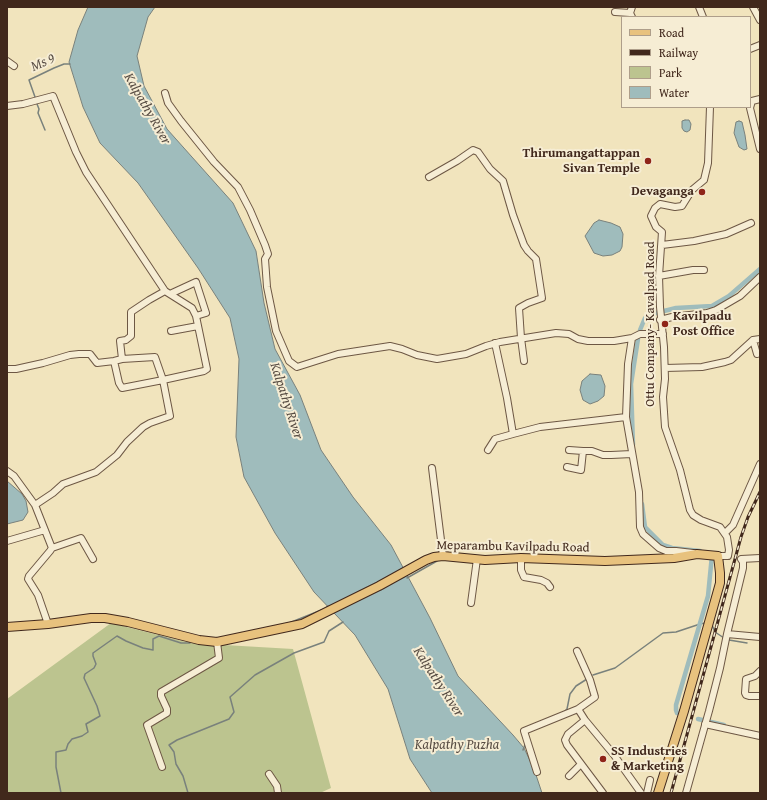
<!DOCTYPE html>
<style>
body{margin:0}
#map{position:relative;width:767px;height:800px;overflow:hidden;background:#f1e4bd;font-family:"Gentium Book Plus",serif}
canvas{display:block}
.frame{position:absolute;inset:0;border:8px solid #41281c;pointer-events:none}
.legend{position:absolute;left:621px;top:16px;width:130px;height:92px;box-sizing:border-box;background:#f6edd4;border:1px solid #ae9e8a;margin:0;padding:5px 7px;list-style:none;font-size:12px;color:#41281c}
.legend li{display:flex;align-items:center;gap:8px;height:20px}
.legend b{width:20px;border:1px solid #ae9e8a}
</style>
<div id="map">
<canvas width="767" height="800"></canvas>
<div class="frame"></div>
<ul class="legend">
<li><b style="height:5px;background:#e8c27e"></b>Road</li>
<li><b style="height:5px;background:#41281c"></b>Railway</li>
<li><b style="height:11px;background:#bcc48f"></b>Park</li>
<li><b style="height:11px;background:#9fbcbc"></b>Water</li>
</ul>
</div>
<script>
const context = document.querySelector('canvas').getContext('2d');
context.lineJoin = 'round';
function fillPath(path, color) {
  context.fillStyle = color;
  context.fill(path, 'evenodd');
}
function poly(rows) {
  const path = new Path2D();
  for (const r of rows) {
    path.moveTo(r[0], r[1]);
    for (let i = 2; i < r.length; i += 2) path.lineTo(r[i], r[i + 1]);
  }
  return path;
}
function strokePath(path, color, width, dash) {
  context.strokeStyle = color;
  context.lineWidth = width;
  context.lineCap = dash ? 'butt' : 'round';
  context.setLineDash(dash || []);
  context.stroke(path);
}
function drawText(font, color, halo, rows, align = 'center') {
  context.font = font + ' "Gentium Book Plus",serif';
  context.lineWidth = 4;
  context.setLineDash([]);
  context.textBaseline = 'middle';
  context.strokeStyle = halo;
  context.fillStyle = color;
  for (const [text, x, y, turn = 0] of rows) {
    context.save();
    context.translate(x, y);
    context.rotate((+turn || 0) * Math.PI / 180);
    context.textAlign = isNaN(turn) ? turn : align;
    if (halo) context.strokeText(text, 0, 0);
    context.fillText(text, 0, 0);
    context.restore();
  }
}
fillPath(poly([
 [111,623,190,643,293,649,331,788,320,793,7,793,7,699]
]), '#bcc48f');
const water = poly([
 [88,7,155,7,148,17,137,56,144,86,167,129,233,203,256,251,264,303,275,349,300,395,321,450,353,497,391,545,430,618,458,676,513,735,524,748,534,769,542,793,432,793,410,759,388,689,355,635,314,592,275,533,244,477,236,437,239,359,230,318,198,268,138,183,100,143,83,107,69,62,78,30,88,7],
 [685,120,689,120,691,124,690,130,687,132,684,131,682,128,682,121,685,120],
 [739,121,742,122,745,135,747,149,744,150,739,147,734,133,736,122,739,121],
 [599,220,611,223,620,227,623,234,622,247,620,251,612,255,603,256,594,253,585,236,594,223,599,220],
 [590,374,601,375,605,386,604,396,598,401,590,404,583,400,580,390,582,381,590,374],
 [7,481,22,494,26,501,28,512,23,520,7,524,7,481]
]);
fillPath(water, '#9fbcbc');
strokePath(water, '#79817c', 1);
strokePath(poly([
 [35,97,29,80,54,68,64,64,70,64],
 [37,104,39,109,38,113,45,130],
 [407,578,437,561],
 [289,623,324,609,328,606],
 [712,625,715,632,724,638],
 [729,640,747,643],
 [593,675,615,668,663,633,676,632,700,624,705,623],
 [564,712,567,709,570,694,576,686,587,679],
 [523,750,526,742],
 [61,793,56,767,56,752,66,750,68,744,72,739,82,736,88,732,86,724,100,716,97,706,84,678,85,674,94,668,96,664,93,656,93,653,117,636,126,641,143,648,153,650,153,639,159,636,181,643,190,643,189,641],
 [188,793,183,776,176,764,174,752,169,745,177,740,229,719,234,712,230,697,255,675,294,653,324,642,329,631,343,622]
]), '#79817c', 1.5);
strokePath(poly([
 [640,330,645,318,656,313,676,308,712,306,729,296,760,269],
 [633,445,631,384,638,339],
 [642,504,645,527,663,545,672,548,700,551],
 [677,713,676,710,676,705,708,596,712,555],
 [698,719,724,725]
]), '#9fbcbc', 4.5);
const minor = poly([
 [699,7,703,17],
 [753,7,760,20],
 [615,12,630,13],
 [632,17,630,13,632,7],
 [750,49,760,45],
 [7,61,14,66],
 [165,93,168,103,181,121,214,162,238,187,250,210,265,245,268,254,265,259,267,287,276,331,289,361,297,367,338,354,390,346,402,349,417,355,437,359,466,354,486,346,500,342,556,333,569,334,578,339,588,341,614,341,632,338,628,364,626,417,639,492,640,527,643,534,659,548,666,551,676,551,693,553],
 [760,99,752,101,750,108,760,149],
 [7,106,23,104,53,96,76,152,86,172,165,291,192,308,196,316,207,369,204,371,163,380,170,416,150,423,143,427,127,442,117,455,96,472,63,484,53,493,35,505],
 [710,107,708,163,704,180,692,190,682,206,675,207,660,204,655,208,651,216,656,227,662,232,659,276,660,307,664,347,665,379,663,397,665,427,680,470,690,510,693,515,701,520,720,527,727,537,729,550,728,556,718,556],
 [429,177,457,161,473,150,478,152,490,169,503,181,513,215,524,245,528,251,536,259,542,298,528,303,519,308,521,338,524,361],
 [662,245,694,241,726,234,751,223],
 [659,276,693,270,704,270],
 [170,294,196,282,206,313,196,316],
 [660,320,672,317,707,313,716,310,740,296,760,277],
 [171,331,198,326],
 [632,338,640,334,663,334],
 [753,340,757,354],
 [114,361,119,383,122,388,163,380,155,357,122,359],
 [665,368,702,367,725,362,731,360,753,340,760,339],
 [7,369,16,369,43,363,70,355,79,354,90,354,97,363,114,361,122,359,120,341,126,340,131,336,131,312,149,300,165,291],
 [513,434,540,427,626,417],
 [488,450,495,439,513,434,507,398,495,343],
 [569,450,583,451],
 [567,467,581,470,583,451,592,451,603,455,611,455,632,454],
 [432,468,443,556],
 [7,471,14,476,35,505,52,548,50,551,29,576,28,579,38,595,48,624],
 [725,533,733,525,760,464],
 [7,541,45,530],
 [52,548,81,538,93,559],
 [521,558,521,570,524,577,541,580,547,583,550,587],
 [471,603,477,559],
 [727,634,760,637],
 [577,651,590,680,595,697,578,709,585,720,614,755,641,793],
 [760,671,755,676,746,679,745,693,746,695,749,696,760,696],
 [585,720,568,734,565,740,567,745,603,793],
 [705,724,760,736],
 [162,767,147,725,167,713,167,709,161,696,161,692,219,658,217,642],
 [537,772,524,731,578,709],
 [269,774,277,786,278,793],
 [569,776,581,764],
 [647,793,650,780],
 [686,793,709,711,720,668,727,634,743,568,743,562,741,559,760,558]
]);
const major = poly([
 [7,627,48,624,91,618,105,618,128,622,199,640,217,642,302,624,379,586,426,560,434,557,443,556,485,560,521,558,605,561,674,558,697,554,718,556,720,573,720,583,684,711,658,793]
]);
strokePath(minor, '#6d5744', 8);
strokePath(major, '#41281c', 10);
strokePath(minor, '#f6edd4', 6);
strokePath(major, '#e8c27e', 8);
const rail = poly([
 [671,793,741,537,748,517,760,492]
]);
strokePath(rail, '#41281c', 3);
strokePath(rail, '#f6edd4', 1.5, [4.5]);
for (const [x, y, r, color] of [
 [648,161,4,"#8f2418"],
 [702,192,4,"#8f2418"],
 [665,324,4,"#8f2418"],
 [603,759,4,"#8f2418"]
]) {
  const dot = new Path2D();
  dot.arc(x, y, r, 0, 2 * Math.PI);
  context.fillStyle = color;
  context.fill(dot);
  strokePath(dot, '#f6edd4', 1.5);
}
drawText('bold 13px', '#41281c', '#f6edd4', [
 ["Thirumangattappan",640,154],
 ["Sivan Temple",640,169],
 ["Devaganga",694,192],
 ["Kavilpadu",673,317,"left"],
 ["Post Office",673,332,"left"],
 ["SS Industries",611,752,"left"],
 ["& Marketing",611,767,"left"]
], 'right');
drawText('13px', '#41281c', '#f6edd4', [
 ["Ottu Company- Kavalpad Road",651,324,-90],
 ["Meparambu Kavilpadu Road",513,547,1]
]);
drawText('italic 14px', '#584d44', '#f6edd4', [
 ["Ms 9",43,63,-24],
 ["Kalpathy River",147,109,60],
 ["Kalpathy River",286,401,72],
 ["Kalpathy River",438,682,57],
 ["Kalpathy Puzha",457,745]
]);
</script>
